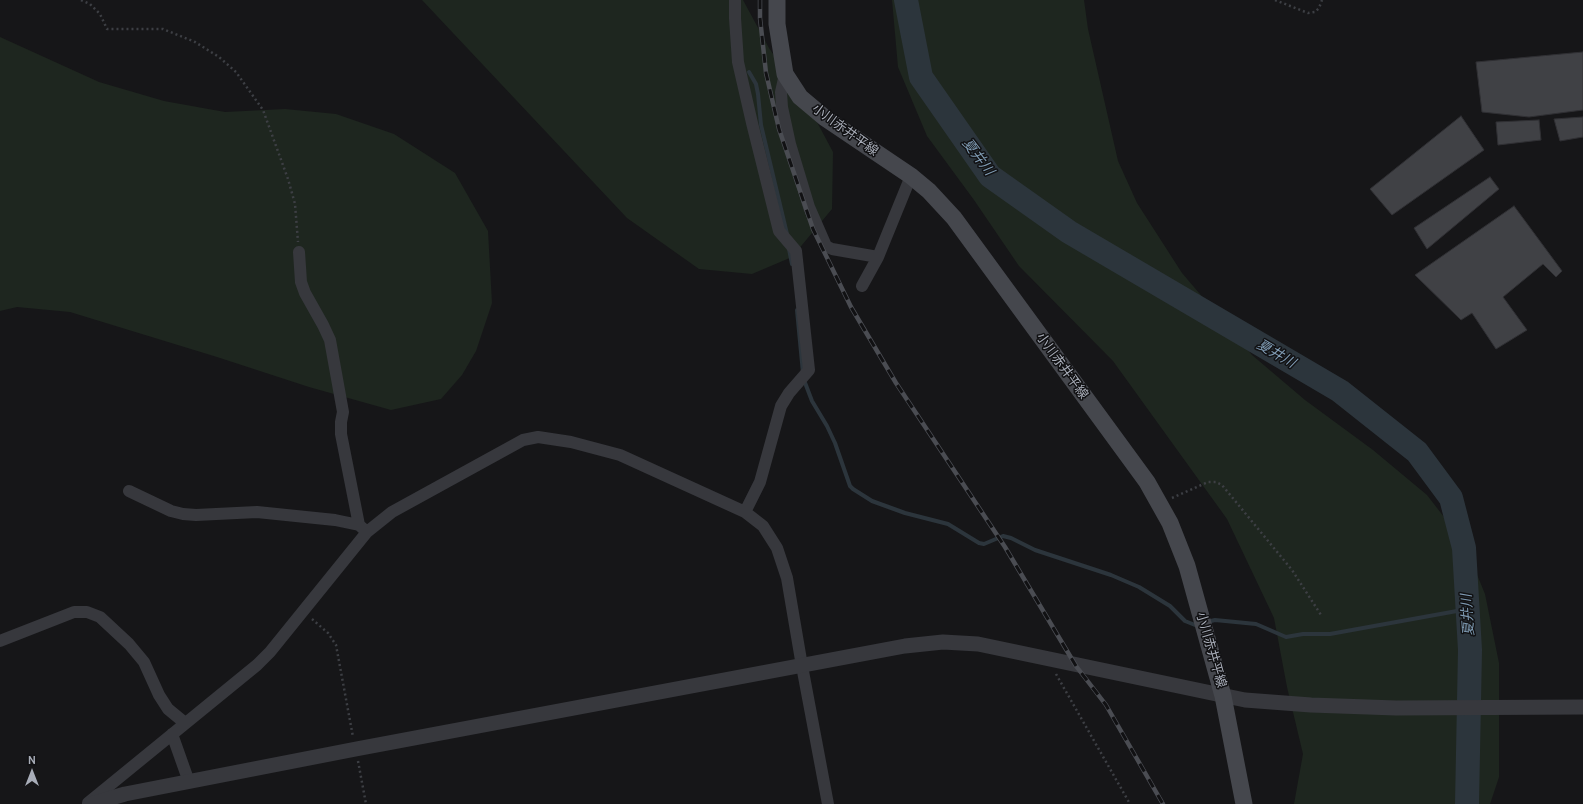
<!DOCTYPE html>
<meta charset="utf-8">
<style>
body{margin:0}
#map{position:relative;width:1583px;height:804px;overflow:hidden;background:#161618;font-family:Cabin,sans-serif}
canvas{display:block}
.north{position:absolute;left:12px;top:752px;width:40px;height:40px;-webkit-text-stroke:3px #111113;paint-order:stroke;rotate:0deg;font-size:11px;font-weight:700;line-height:16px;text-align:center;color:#a8adb8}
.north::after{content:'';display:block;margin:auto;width:14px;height:18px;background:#a8adb8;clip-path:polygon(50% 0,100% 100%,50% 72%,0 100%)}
</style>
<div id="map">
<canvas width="1583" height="804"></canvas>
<div class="north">N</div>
</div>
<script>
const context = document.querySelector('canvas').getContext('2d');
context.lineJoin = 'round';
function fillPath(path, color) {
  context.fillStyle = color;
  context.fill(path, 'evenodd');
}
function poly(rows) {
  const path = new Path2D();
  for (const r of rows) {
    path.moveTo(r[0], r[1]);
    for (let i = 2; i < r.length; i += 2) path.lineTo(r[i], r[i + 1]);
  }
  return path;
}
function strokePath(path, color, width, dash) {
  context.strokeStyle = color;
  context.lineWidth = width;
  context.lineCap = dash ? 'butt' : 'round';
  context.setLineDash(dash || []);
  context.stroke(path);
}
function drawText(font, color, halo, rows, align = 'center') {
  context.font = font + ' Cabin,"Noto Sans JP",sans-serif';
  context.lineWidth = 3;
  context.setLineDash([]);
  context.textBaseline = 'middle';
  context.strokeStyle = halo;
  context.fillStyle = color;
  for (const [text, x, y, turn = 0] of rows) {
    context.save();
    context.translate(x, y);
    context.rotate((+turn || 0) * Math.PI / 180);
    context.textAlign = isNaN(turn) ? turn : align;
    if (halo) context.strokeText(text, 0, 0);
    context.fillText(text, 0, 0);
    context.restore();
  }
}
fillPath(poly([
 [422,0,743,0,769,48,810,109,833,152,832,209,792,257,752,274,699,269,627,218],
 [892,0,1084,0,1088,29,1118,161,1137,203,1182,273,1252,355,1305,400,1373,450,1427,495,1464,543,1485,594,1499,663,1499,777,1490,804,1294,804,1303,754,1287,687,1274,618,1227,519,1113,361,1019,266,974,200,927,136,898,67],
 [0,37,99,82,164,101,225,112,285,109,336,114,394,134,455,173,488,231,492,303,476,351,462,375,441,399,391,410,309,387,217,357,70,312,17,307,0,311]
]), '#1e261f');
strokePath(poly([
 [749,72,756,84,758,94,761,125,787,234],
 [789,249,792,264],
 [797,310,803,373],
 [804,380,812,401,827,426,835,443,850,486,853,489,872,501,905,513,948,524,979,543,984,544,1003,536,1011,538,1035,550,1111,575,1139,587,1170,606,1185,621,1195,625,1199,624],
 [1207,622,1215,620,1256,624,1286,637,1303,634,1330,634,1468,609]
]), '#2c353c', 4);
strokePath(poly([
 [906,0,921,77,990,176,1069,232,1340,391,1417,452,1451,498,1464,548,1470,650,1467,804]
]), '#2c353c', 24);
const building = poly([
 [1583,52,1583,110,1529,117,1482,112,1476,62,1583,52],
 [1461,116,1484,150,1392,215,1370,189,1461,116],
 [1583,117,1583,137,1560,141,1554,119,1583,117],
 [1539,120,1541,140,1498,145,1496,122,1539,120],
 [1490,177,1499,189,1427,249,1414,228,1490,177],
 [1514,206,1562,271,1556,277,1543,264,1503,297,1527,330,1496,349,1472,313,1461,320,1415,275,1514,206]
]);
fillPath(building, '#404145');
strokePath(building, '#303034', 1);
strokePath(poly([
 [81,0,90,4,100,14,107,29,163,29,195,42,219,57,236,72,263,110,288,179,295,204,298,242],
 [1275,0,1308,13,1315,12,1319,8,1322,0],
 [1172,498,1208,482,1216,482,1222,485,1292,570,1321,615],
 [312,619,328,633,336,645,353,737],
 [1056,674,1130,804],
 [358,761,366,804]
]), '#3d3f44', 2.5, [2, 3]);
strokePath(poly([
 [735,0,735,18,738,62,752,123,779,231,796,251,809,370,789,393,781,406,760,482,745,512],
 [785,74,781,92,782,107,790,144,809,207,826,246,832,249,878,257],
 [299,252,301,282,305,293,323,325,330,340,343,412,341,422,341,434,359,525,367,532],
 [862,286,878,257,911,176],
 [129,491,171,511,183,514,196,515,257,512,335,520,359,525],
 [0,641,74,612,87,612,100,617,129,644,144,662,159,695,168,709,185,723],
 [172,734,189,782],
 [88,803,257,665,270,652,367,532,392,512,523,440,538,437,571,442,620,455,745,512,763,526,777,548,787,578,802,666,828,804]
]), '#37383d', 12);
strokePath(poly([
 [91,804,125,794,356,749,905,646,943,642,978,644,1245,700,1311,705,1396,708,1583,707]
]), '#37383d', 15);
strokePath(poly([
 [777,0,777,24,785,74,800,97,825,118,911,176,929,191,954,218,1147,482,1170,523,1187,566,1223,696,1244,804]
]), '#45474d', 17);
const rail = poly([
 [760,0,760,18,766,73,779,129,813,229,851,307,896,383,1005,547,1076,666,1106,705,1163,804]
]);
strokePath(rail, '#4a4c52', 4.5);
strokePath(rail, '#111113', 3, [9]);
drawText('13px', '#a8adb8', '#111113', [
 ["小川赤井平線",845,130,36],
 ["小川赤井平線",1062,366,54],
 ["小川赤井平線",1211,650,74]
]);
drawText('italic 14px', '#7f9bb3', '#111113', [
 ["夏井川",978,157,53],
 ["夏井川",1276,354,30],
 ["夏井川",1468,615,-94]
]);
</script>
